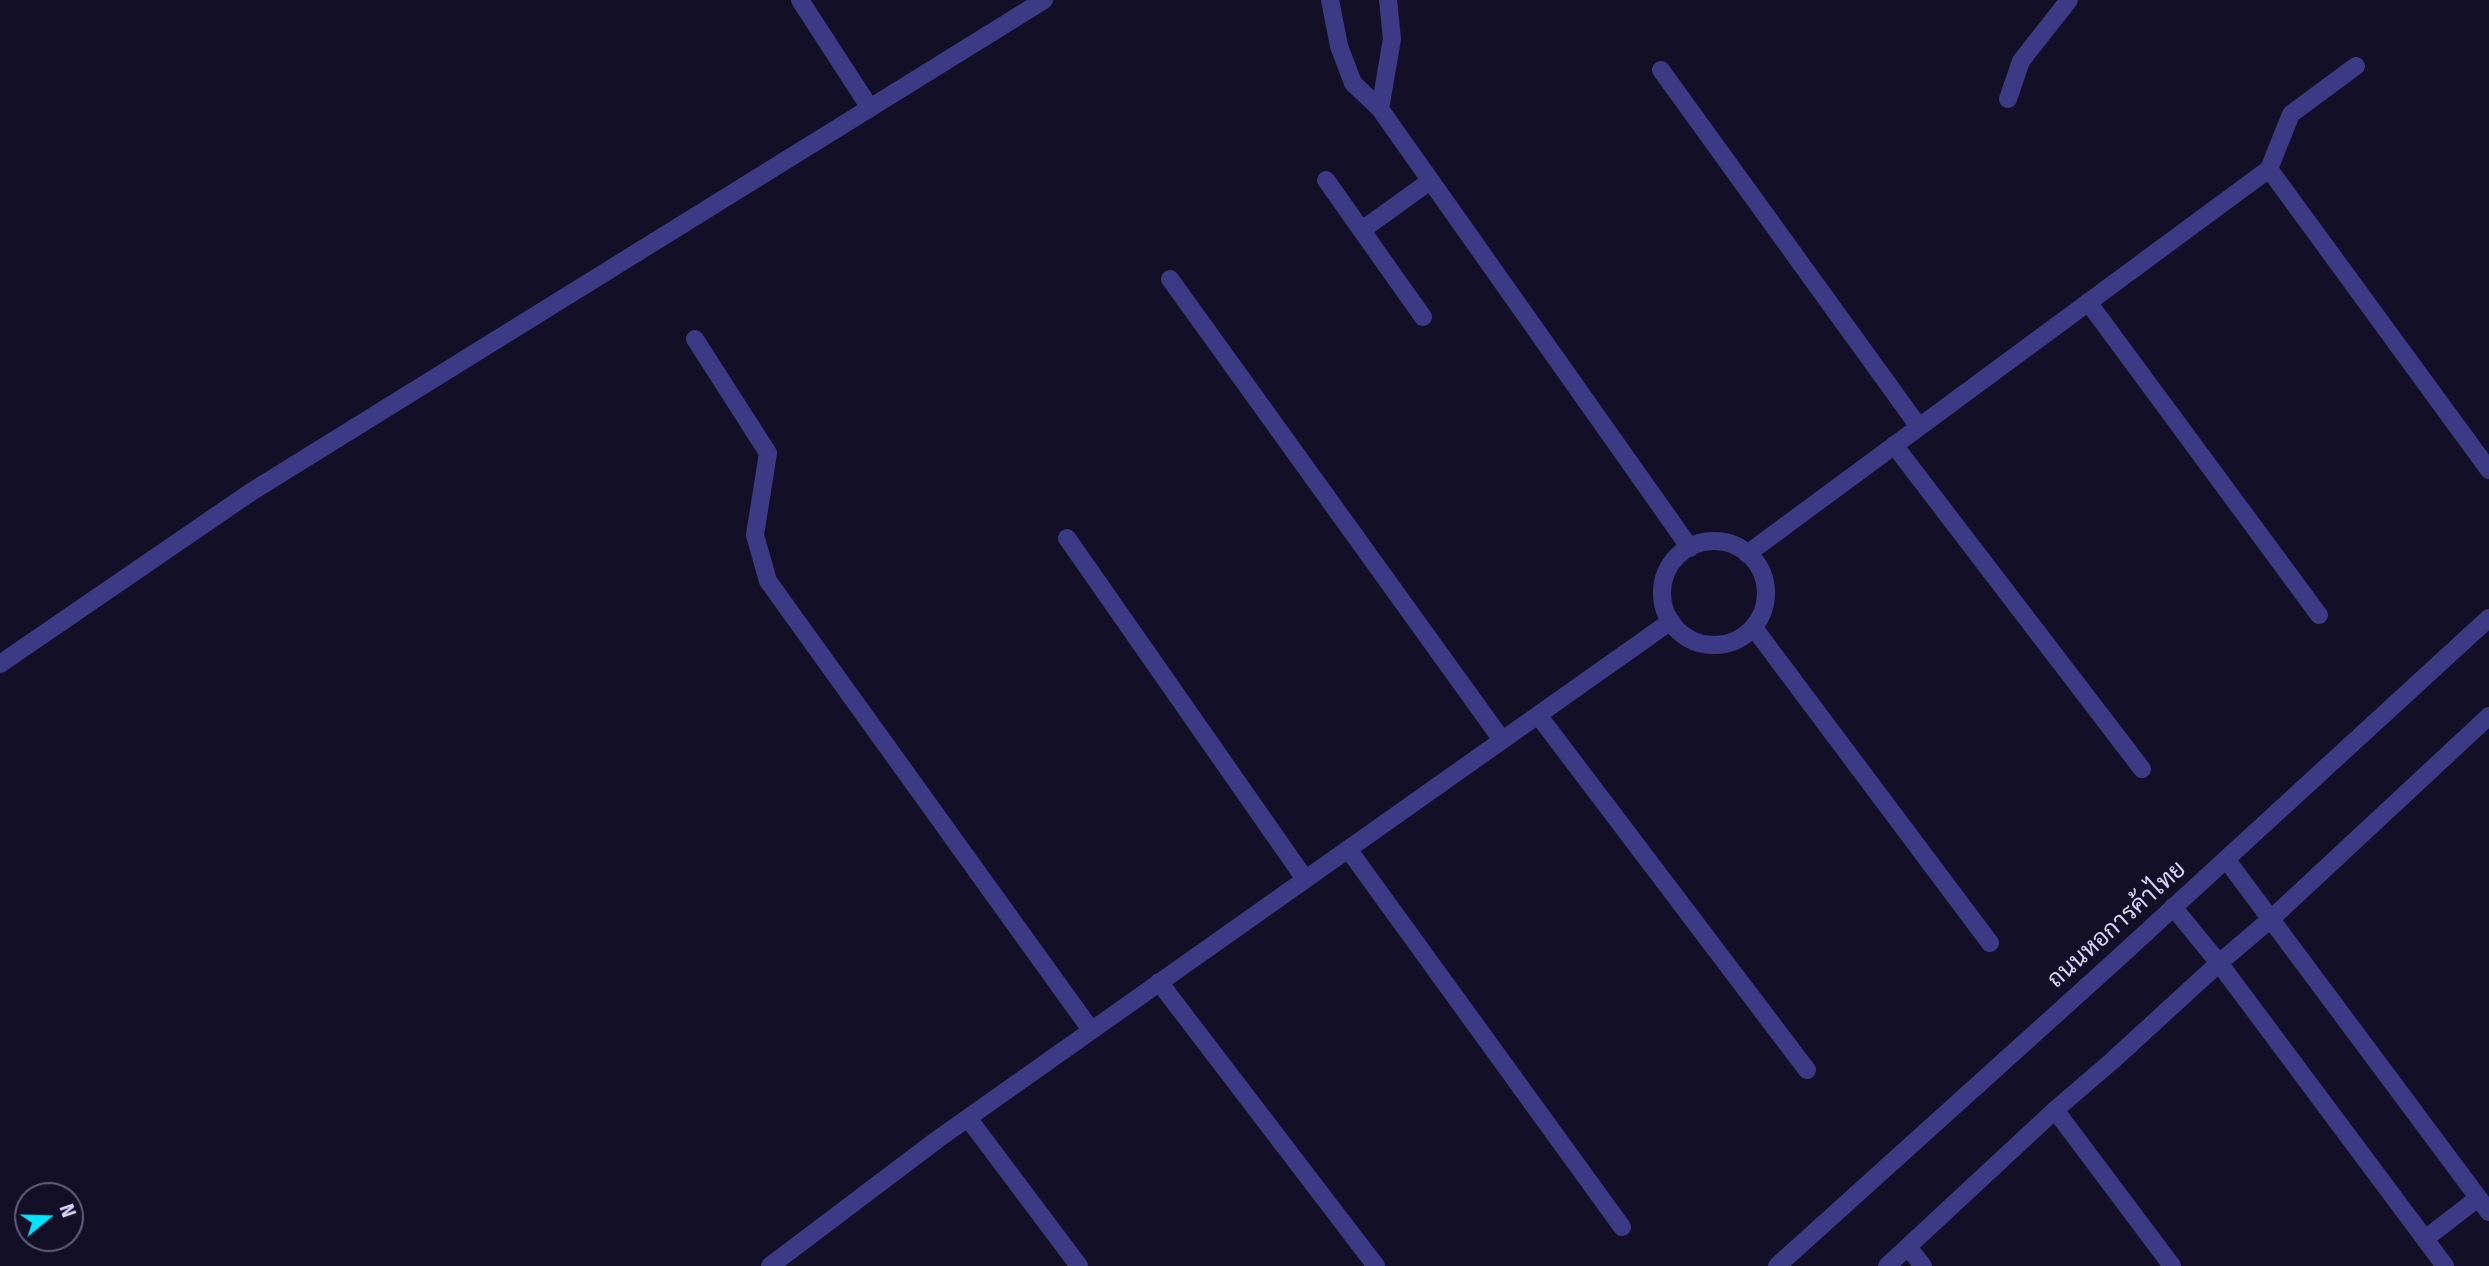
<!DOCTYPE html>
<meta charset="utf-8">
<style>
body{margin:0}
#map{position:relative;width:2489px;height:1266px;overflow:hidden;background:#130f26;font-family:"Fira Sans",sans-serif}
canvas{display:block}
.north{position:absolute;left:14px;top:1182px;width:70px;height:70px;box-sizing:border-box;background:#130f26;border:2px solid #625e7d;border-radius:50%;rotate:71deg;font-size:19px;font-weight:700;line-height:28px;text-align:center;color:#d9d4ff}
.north::after{content:'';display:block;margin:auto;width:24px;height:32px;background:#00e5ff;clip-path:polygon(50% 0,100% 100%,50% 72%,0 100%)}
</style>
<div id="map">
<canvas width="2489" height="1266"></canvas>
<div class="north">N</div>
</div>
<script>
const context = document.querySelector('canvas').getContext('2d');
context.lineJoin = 'round';
function poly(rows) {
  const path = new Path2D();
  for (const r of rows) {
    if (r.length === 3) {
      path.moveTo(r[0] + r[2], r[1]);
      path.arc(r[0], r[1], r[2], 0, 2 * Math.PI);
      continue;
    }
    path.moveTo(r[0], r[1]);
    for (let i = 2; i < r.length; i += 2) path.lineTo(r[i], r[i + 1]);
  }
  return path;
}
function strokePath(path, color, width, dash) {
  context.strokeStyle = color;
  context.lineWidth = width;
  context.lineCap = dash ? 'butt' : 'round';
  context.setLineDash(dash || []);
  context.stroke(path);
}
function drawText(font, color, halo, rows, align = 'center') {
  context.font = font + ' "Fira Sans",Sarabun,sans-serif';
  context.lineWidth = 7;
  context.setLineDash([]);
  context.textBaseline = 'middle';
  context.strokeStyle = halo;
  context.fillStyle = color;
  for (const [text, x, y, turn = 0] of rows) {
    context.save();
    context.translate(x, y);
    context.rotate((+turn || 0) * Math.PI / 180);
    context.textAlign = isNaN(turn) ? turn : align;
    if (halo) context.strokeText(text, 0, 0);
    context.fillText(text, 0, 0);
    context.restore();
  }
}
strokePath(poly([
 [2008,99,2021,61,2069,0],
 [1326,180,1423,317],
 [1362,230,1430,181],
 [2055,1110,2172,1266]
]), '#3d3a85', 18);
strokePath(poly([
 [800,0,870,108],
 [1330,0,1339,46,1353,83,1380,109,1392,39,1388,0],
 [1661,70,1919,427],
 [1380,109,1690,548],
 [2269,169,2489,470],
 [1170,279,1502,740],
 [2088,302,2319,615],
 [695,339,768,453,755,535,768,581,1091,1030],
 [1894,445,2142,769],
 [1067,538,1305,879],
 [1714,593,52],
 [1747,554,2269,169,2291,114,2356,66],
 [1754,628,1990,943],
 [0,664,251,492,1044,0],
 [1538,715,1807,1070],
 [1348,849,1622,1227],
 [2226,859,2489,1212],
 [2173,907,2219,963,2445,1266],
 [1159,982,1376,1266],
 [968,1118,1079,1266],
 [2425,1239,2478,1198],
 [1908,1247,1923,1266],
 [770,1266,938,1139,1671,621],
 [1777,1266,2115,961,2489,618],
 [1887,1266,2055,1110,2112,1061,2219,963,2272,918,2489,716]
]), '#3d3a85', 18);
drawText('24px', '#d9d4ff', '#130f26', [
 ["ถนนหอการค้าไทย",2117,925,-42]
]);
</script>
